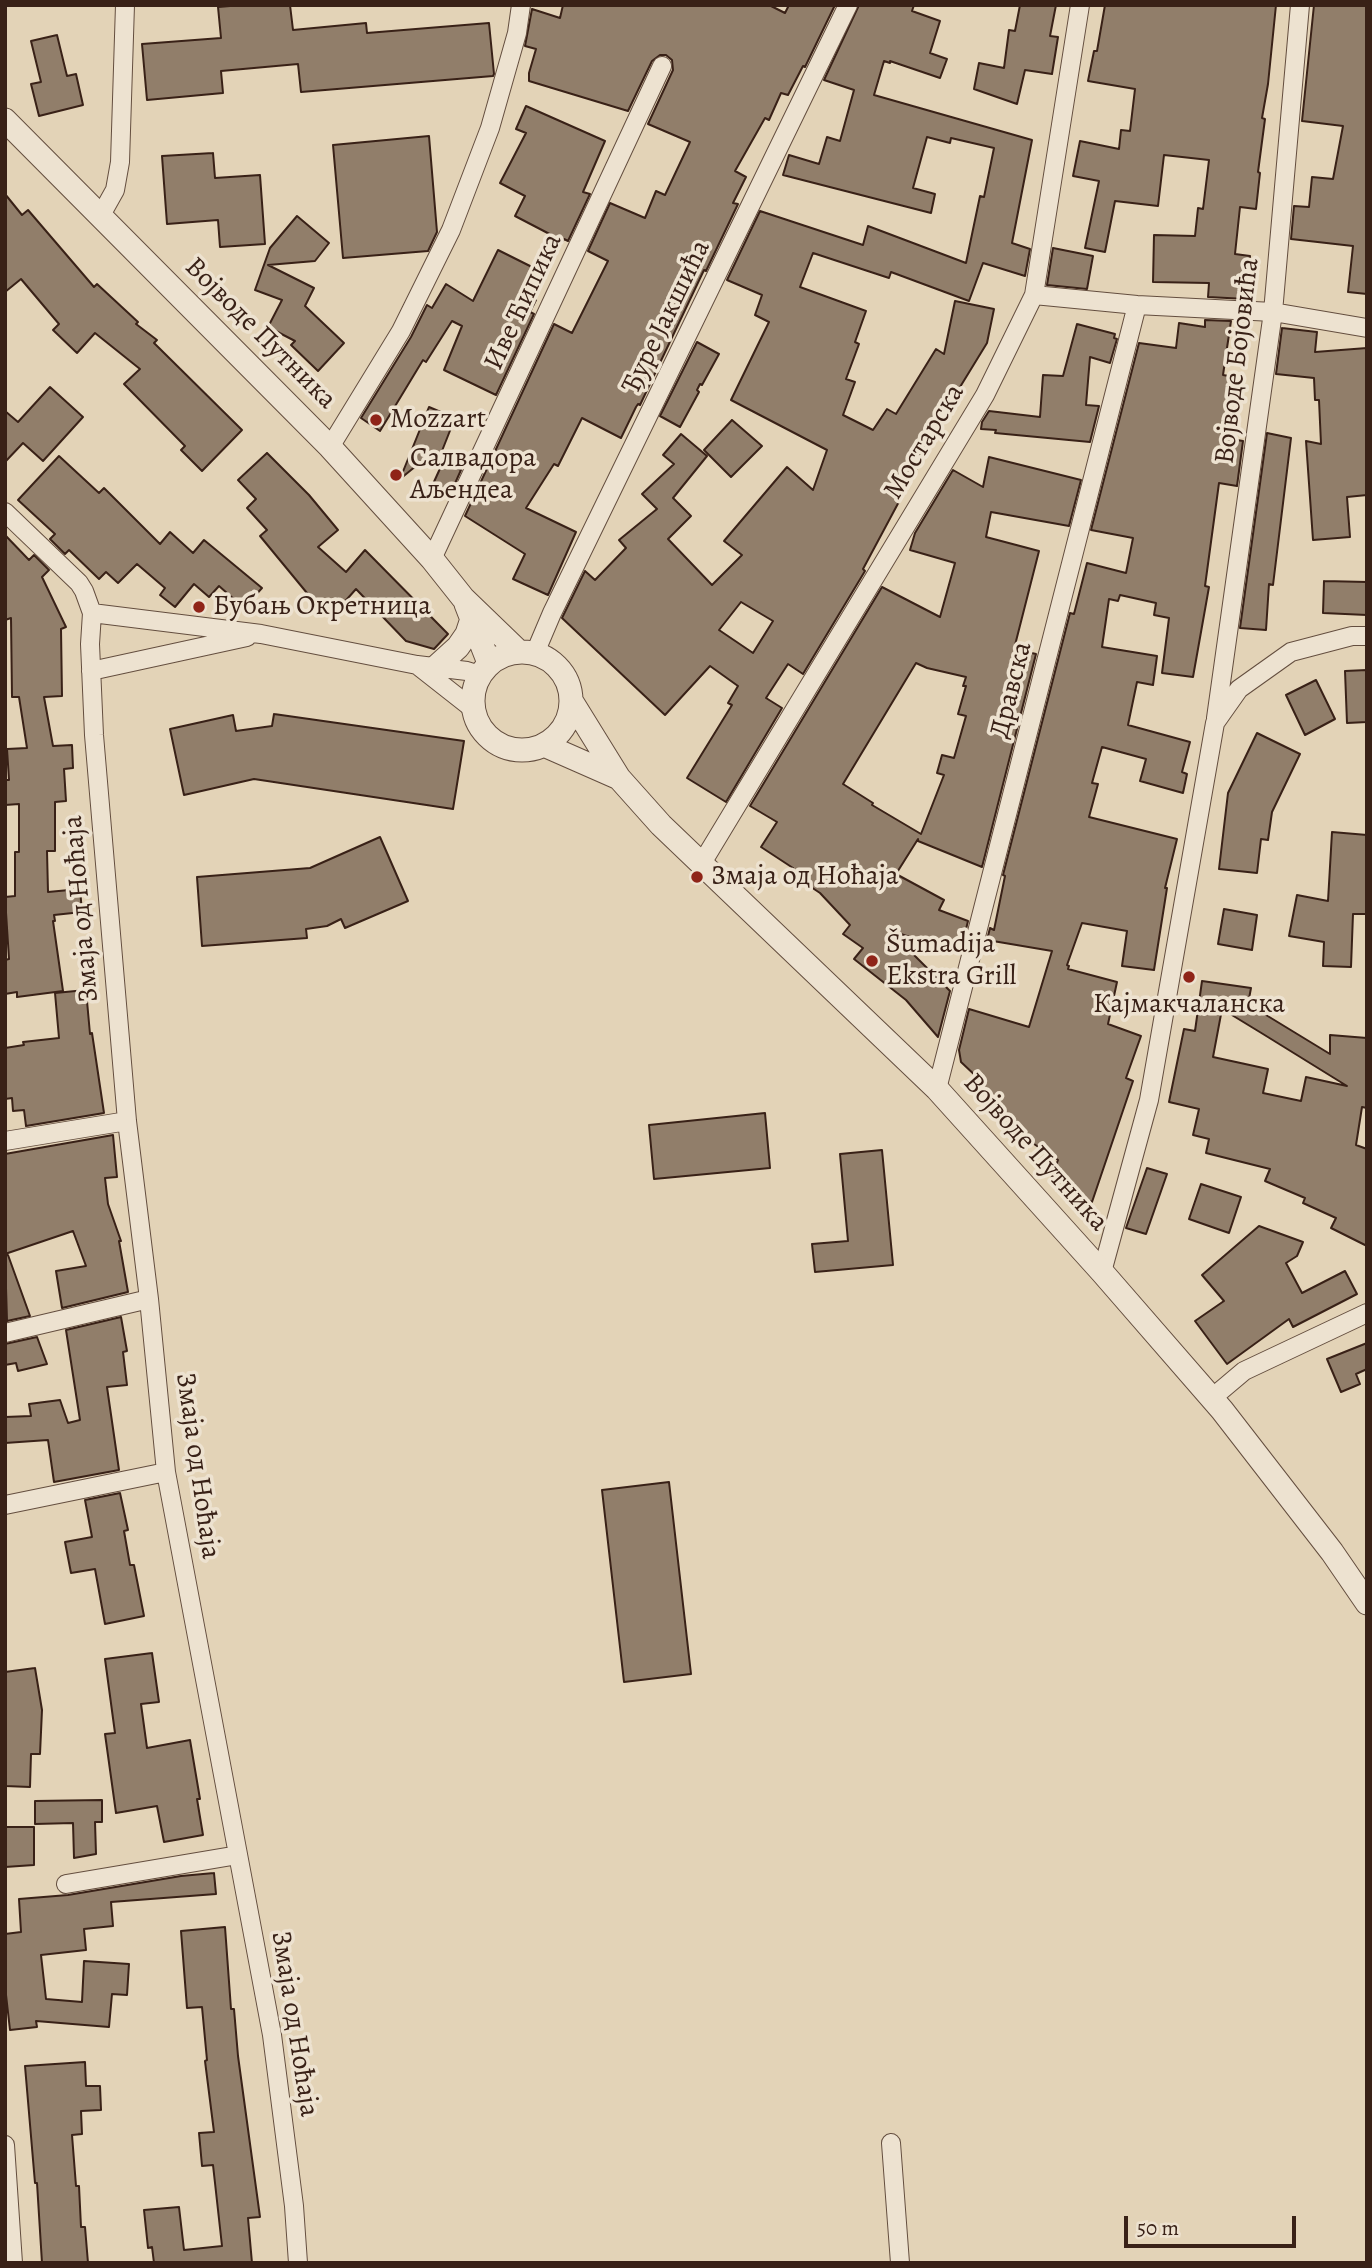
<!DOCTYPE html>
<meta charset="utf-8">
<style>
body{margin:0}
#map{position:relative;width:1372px;height:2268px;overflow:hidden;background:#e3d3b7;font-family:Alegreya,serif}
canvas{display:block}
.frame{position:absolute;inset:0;border:7px solid #392117;pointer-events:none}
.scale{position:absolute;left:1124px;top:2216px;width:172px;height:32px;box-sizing:border-box;border:4px solid #392117;border-top:0;padding-left:9px;font-size:21px;line-height:24px;white-space:nowrap;color:#392117;-webkit-text-stroke:5px #ede2d0;paint-order:stroke}
</style>
<div id="map">
<canvas width="1372" height="2268"></canvas>
<div class="frame"></div>
<div class="scale">50 m</div>
</div>
<script>
const context = document.querySelector('canvas').getContext('2d');
context.lineJoin = 'round';
function fillPath(path, color) {
  context.fillStyle = color;
  context.fill(path, 'evenodd');
}
function poly(rows) {
  const path = new Path2D();
  for (const r of rows) {
    if (r.length === 3) {
      path.moveTo(r[0] + r[2], r[1]);
      path.arc(r[0], r[1], r[2], 0, 2 * Math.PI);
      continue;
    }
    path.moveTo(r[0], r[1]);
    for (let i = 2; i < r.length; i += 2) path.lineTo(r[i], r[i + 1]);
  }
  return path;
}
function strokePath(path, color, width, dash) {
  context.strokeStyle = color;
  context.lineWidth = width;
  context.lineCap = dash ? 'butt' : 'round';
  context.setLineDash(dash || []);
  context.stroke(path);
}
function drawText(font, color, halo, rows, align = 'center') {
  context.font = font + ' Alegreya,serif';
  context.lineWidth = 7;
  context.setLineDash([]);
  context.textBaseline = 'middle';
  context.strokeStyle = halo;
  context.fillStyle = color;
  for (const [text, x, y, turn = 0] of rows) {
    context.save();
    context.translate(x, y);
    context.rotate((+turn || 0) * Math.PI / 180);
    context.textAlign = isNaN(turn) ? turn : align;
    if (halo) context.strokeText(text, 0, 0);
    context.fillText(text, 0, 0);
    context.restore();
  }
}
const building = poly([
 [242,5,290,5,293,30,366,23,367,33,489,23,494,74,493,76,301,92,298,64,221,71,223,93,147,100,142,44,221,38,218,7,242,5],
 [563,5,769,5,785,13,789,5,835,5,805,67,803,66,788,95,781,93,769,120,765,118,735,171,746,177,733,203,738,204,706,271,704,270,640,405,638,404,636,407,621,438,582,418,558,466,554,464,526,508,576,532,548,595,513,579,525,554,465,516,554,324,572,333,608,261,588,251,610,203,645,218,656,191,665,195,690,142,648,124,673,70,672,60,666,55,660,55,652,61,628,111,529,81,529,73,536,49,525,46,532,9,560,18,563,5],
 [859,5,914,5,912,11,940,21,930,53,947,59,940,78,890,61,890,63,884,61,874,95,1032,140,1012,243,1030,249,1025,276,983,263,969,301,891,272,889,278,813,253,800,287,866,311,855,342,859,344,846,379,855,382,843,415,873,430,887,409,896,414,936,349,944,354,955,301,994,309,987,343,930,436,932,437,922,452,925,453,863,569,865,571,803,674,788,664,766,698,782,708,726,802,687,778,732,705,728,703,738,686,710,666,665,715,562,618,585,571,595,580,626,548,619,540,657,509,642,494,674,464,663,455,681,434,707,456,673,498,691,516,668,539,712,585,742,555,724,541,787,467,813,490,827,450,731,400,769,322,755,315,762,295,727,280,760,211,863,245,868,226,966,263,980,196,984,197,994,148,951,138,950,143,927,137,913,188,935,194,931,213,783,175,789,155,819,164,827,137,840,141,854,90,824,80,859,5],
 [741,602,773,621,753,653,719,630,741,602],
 [1020,5,1056,5,1050,36,1058,37,1052,74,1025,70,1017,104,974,89,979,63,1004,68,1009,30,1015,31,1020,5],
 [1105,5,1276,5,1268,84,1262,118,1265,119,1258,172,1260,173,1256,209,1240,207,1235,254,1250,256,1246,299,1208,297,1209,283,1153,282,1154,235,1195,236,1198,208,1203,209,1209,160,1164,155,1158,206,1115,201,1105,252,1085,248,1099,181,1073,176,1080,141,1119,149,1121,130,1130,131,1135,89,1088,81,1094,51,1097,51,1105,5],
 [1314,5,1367,5,1367,294,1348,292,1353,246,1291,239,1294,206,1309,207,1312,177,1333,179,1343,126,1302,121,1314,5],
 [57,35,67,76,76,74,83,105,39,116,31,84,41,82,31,41,57,35],
 [526,106,605,141,583,192,590,194,568,241,564,239,563,241,515,216,525,196,500,183,526,133,516,129,526,106],
 [429,136,437,232,428,251,343,258,333,145,429,136],
 [213,153,215,178,260,175,265,244,220,247,218,220,167,224,162,156,213,153],
 [5,194,22,215,28,210,94,287,97,284,138,322,136,324,157,340,154,343,242,430,202,471,181,450,185,446,124,384,140,369,95,333,77,353,53,330,59,324,21,279,5,292,5,194],
 [297,216,329,243,315,261,268,265,314,288,305,306,344,343,318,371,291,345,295,341,268,327,282,300,255,290,270,248,297,216],
 [1053,248,1093,256,1087,289,1047,285,1053,248],
 [498,250,546,274,534,299,536,300,530,312,534,314,496,395,444,370,462,326,452,321,426,362,423,360,380,431,361,418,411,337,427,305,432,308,446,284,473,301,498,250],
 [1205,320,1231,321,1223,375,1234,377,1225,438,1243,441,1237,486,1219,483,1205,586,1209,587,1193,677,1162,673,1169,618,1154,615,1156,603,1120,595,1118,601,1109,599,1102,647,1157,656,1153,685,1137,682,1128,725,1190,742,1182,772,1187,774,1183,793,1140,781,1146,759,1102,747,1092,783,1098,784,1089,817,1177,839,1165,888,1167,888,1154,970,1122,966,1127,931,1082,923,1067,965,1069,966,1068,969,1117,982,1108,1024,1141,1036,1126,1078,1133,1081,1092,1202,1070,1195,1073,1186,1051,1179,1058,1160,1022,1136,1024,1133,1003,1117,1005,1113,974,1085,979,1079,961,1062,959,1050,969,1009,1029,1027,1052,951,987,940,990,928,994,930,1005,876,1003,875,1070,613,1074,614,1087,563,1126,573,1133,538,1091,530,1139,343,1176,348,1179,323,1205,327,1205,320],
 [1077,324,1115,334,1114,338,1117,339,1110,363,1090,357,1086,405,1099,406,1090,442,995,433,996,430,981,429,982,422,989,411,1040,417,1043,375,1063,376,1077,324],
 [1282,328,1317,332,1315,352,1367,348,1367,495,1347,497,1350,537,1313,540,1306,441,1321,444,1319,400,1315,400,1314,378,1276,374,1282,328],
 [697,342,719,354,702,385,700,384,697,390,699,392,680,427,660,416,697,342],
 [50,387,83,417,43,461,23,443,5,462,5,411,18,422,50,387],
 [429,407,455,418,436,466,427,457,400,479,429,407],
 [732,420,762,446,731,477,704,450,732,420],
 [1267,433,1291,438,1273,585,1269,584,1266,630,1240,628,1267,433],
 [267,453,309,495,338,530,318,547,346,572,365,550,448,634,434,649,406,641,356,589,340,607,334,602,321,610,260,536,267,530,247,508,256,499,238,480,267,453],
 [59,456,99,493,104,488,160,544,170,532,193,553,204,540,262,588,244,608,219,586,209,597,194,584,175,607,160,595,165,588,137,564,118,583,106,572,99,579,69,550,65,554,50,539,55,534,18,500,59,456],
 [989,457,1081,480,1069,526,991,512,986,537,1039,551,1014,649,1036,654,982,867,918,841,918,839,896,874,944,900,939,910,968,921,960,954,889,930,950,991,938,1037,906,1000,854,959,863,948,843,934,850,925,820,893,790,873,793,868,761,847,777,822,750,806,882,587,940,617,955,563,910,550,915,533,953,470,983,487,989,457],
 [916,663,927,668,966,677,963,686,966,686,958,714,966,716,954,758,942,755,937,773,944,775,921,834,872,805,873,803,843,784,916,663],
 [443,462,461,470,448,499,433,484,443,462],
 [5,535,29,560,34,555,49,570,42,577,66,627,61,629,62,696,44,697,53,746,72,745,73,768,64,769,66,801,55,802,55,851,47,851,48,892,80,889,82,912,54,915,55,921,53,921,63,991,17,997,17,992,5,994,5,960,9,959,5,897,15,896,15,852,19,852,19,804,5,805,5,780,9,780,7,749,27,748,19,697,12,697,11,618,5,620,5,535],
 [1324,581,1367,582,1367,615,1323,613,1324,581],
 [1367,670,1367,722,1347,723,1345,671,1367,670],
 [1316,680,1335,719,1305,735,1286,695,1316,680],
 [274,714,464,741,453,809,254,779,184,795,170,729,233,715,236,731,272,726,274,714],
 [1257,733,1300,754,1272,812,1268,840,1261,839,1257,873,1219,869,1228,793,1257,733],
 [1332,832,1367,835,1367,914,1353,914,1351,967,1323,966,1324,942,1289,936,1297,895,1328,901,1332,832],
 [380,837,408,901,345,928,341,919,327,926,306,929,307,938,202,946,197,877,310,868,380,837],
 [1224,909,1257,915,1252,950,1218,944,1224,909],
 [1202,981,1251,988,1248,1004,1330,1054,1330,1035,1367,1038,1367,1108,1362,1107,1356,1145,1367,1149,1367,1246,1331,1228,1336,1218,1303,1203,1305,1198,1265,1181,1270,1169,1206,1153,1209,1139,1193,1135,1199,1109,1169,1102,1184,1029,1195,1031,1202,981],
 [1222,1009,1263,1034,1347,1086,1306,1077,1301,1101,1263,1093,1268,1069,1213,1057,1222,1009],
 [86,990,90,1034,92,1033,104,1113,26,1126,24,1110,13,1111,12,1098,5,1099,5,1048,24,1045,23,1042,59,1038,55,993,86,990],
 [765,1113,770,1168,654,1179,649,1125,765,1113],
 [113,1135,117,1177,105,1178,108,1204,121,1241,119,1241,128,1292,62,1308,56,1271,86,1266,73,1231,5,1254,5,1154,113,1135],
 [882,1150,893,1265,815,1272,812,1244,848,1241,840,1154,882,1150],
 [1147,1168,1167,1174,1146,1234,1126,1228,1147,1168],
 [1201,1184,1241,1197,1229,1233,1189,1219,1201,1184],
 [1259,1226,1303,1242,1297,1256,1286,1263,1302,1293,1345,1271,1357,1294,1293,1327,1289,1319,1227,1364,1195,1321,1224,1301,1202,1275,1259,1226],
 [5,1255,8,1255,30,1316,7,1321,5,1255],
 [121,1317,127,1351,123,1352,127,1385,107,1387,119,1470,54,1482,48,1440,5,1443,5,1417,31,1416,29,1404,60,1400,68,1423,80,1420,66,1330,121,1317],
 [37,1337,47,1364,18,1371,16,1363,5,1365,5,1344,37,1337],
 [1367,1343,1367,1369,1356,1374,1360,1384,1341,1392,1327,1359,1367,1343],
 [669,1482,691,1674,624,1682,602,1490,669,1482],
 [120,1493,128,1530,124,1531,130,1565,134,1565,144,1616,105,1624,95,1569,71,1573,65,1542,92,1537,85,1500,120,1493],
 [152,1653,159,1702,141,1704,147,1748,190,1740,200,1799,197,1799,203,1835,164,1842,157,1806,116,1813,105,1734,115,1733,105,1659,152,1653],
 [35,1668,42,1710,40,1754,31,1754,30,1787,5,1786,5,1672,35,1668],
 [102,1800,102,1822,95,1822,96,1854,74,1858,73,1823,35,1824,35,1801,102,1800],
 [5,1827,34,1827,34,1865,5,1867,5,1827],
 [214,1873,216,1894,111,1902,113,1926,84,1929,86,1950,41,1955,46,1999,82,2002,84,1961,129,1964,127,1995,112,1994,109,2027,36,2021,37,2027,10,2030,5,1986,5,1934,21,1932,19,1899,68,1895,181,1876,214,1873],
 [225,1927,231,2009,234,2009,238,2056,260,2217,248,2218,252,2263,154,2263,152,2247,148,2248,144,2210,179,2207,184,2250,222,2246,213,2165,202,2166,199,2133,214,2132,205,2061,207,2060,202,2007,187,2008,181,1931,225,1927],
 [85,2062,86,2086,100,2086,101,2110,81,2111,82,2134,72,2135,76,2186,79,2186,81,2227,85,2227,88,2263,42,2263,37,2183,35,2183,25,2066,85,2062]
]);
fillPath(building, '#917e6a');
strokePath(building, '#392117', 2);
const minor = poly([
 [101,215,115,190,120,162,125,5],
 [1034,295,1137,305,1273,312,1367,328],
 [330,447,401,331,451,230,490,128,517,33,521,5],
 [5,512,79,583,84,591,92,613,90,644,94,735,127,1121,149,1299,166,1472,272,2035,294,2206,298,2263],
 [432,559,662,66],
 [92,613,261,634,417,665,467,671,480,675],
 [535,653,552,613,848,5],
 [417,665,473,709],
 [91,671,247,637],
 [1216,718,1273,312,1300,5],
 [702,863,985,395,1034,295,1080,5],
 [937,1089,1137,305],
 [5,1141,127,1121],
 [1102,1272,1149,1100,1215,723,1239,689,1291,652,1352,636,1367,636],
 [5,1333,149,1299],
 [1212,1398,1244,1371,1367,1313],
 [5,1505,166,1472],
 [66,1884,238,1855],
 [891,2143,900,2263],
 [5,2145,13,2263]
]);
const tertiary = poly([
 [5,120,330,447,432,559,463,598,518,651],
 [466,604,489,663],
 [522,701,49],
 [436,667,458,647,467,634,472,619],
 [572,702,619,778,661,825,937,1089,1102,1272,1222,1410,1332,1552,1367,1603],
 [544,745,619,778]
]);
strokePath(minor, '#644e3f', 20);
strokePath(tertiary, '#644e3f', 25);
strokePath(minor, '#ede2d0', 18);
strokePath(tertiary, '#ede2d0', 23);
for (const [x, y, r, color] of [
 [376,420,7,"#8f2418"],
 [396,475,7,"#8f2418"],
 [199,607,7,"#8f2418"],
 [697,877,7,"#8f2418"],
 [872,961,7,"#8f2418"],
 [1189,977,7,"#8f2418"]
]) {
  const dot = new Path2D();
  dot.arc(x, y, r, 0, 2 * Math.PI);
  context.fillStyle = color;
  context.fill(dot);
  strokePath(dot, '#ede2d0', 2.5);
}
drawText('28px', '#392117', '#ede2d0', [
 ["Иве Ћипика",524,302,-65],
 ["Ђуре Јакшића",667,317,-64],
 ["Војводе Путника",260,334,45],
 ["Војводе Бојовића",1238,361,-83],
 ["Мостарска",925,442,-59],
 ["Дравска",1012,690,-76],
 ["Змаја од Ноћаја",82,909,-95],
 ["Војводе Путника",1035,1153,48],
 ["Змаја од Ноћаја",197,1466,82],
 ["Змаја од Ноћаја",294,2024,81]
]);
drawText('28px', '#392117', '#ede2d0', [
 ["Mozzart",390,420],
 ["Салвадора",410,459],
 ["Аљендеа",410,491],
 ["Бубањ Окретница",213,607],
 ["Змаја од Ноћаја",711,877],
 ["Šumadija",886,945],
 ["Ekstra Grill",886,977],
 ["Кајмакчаланска",1189,1005,"center"]
], 'left');
</script>
